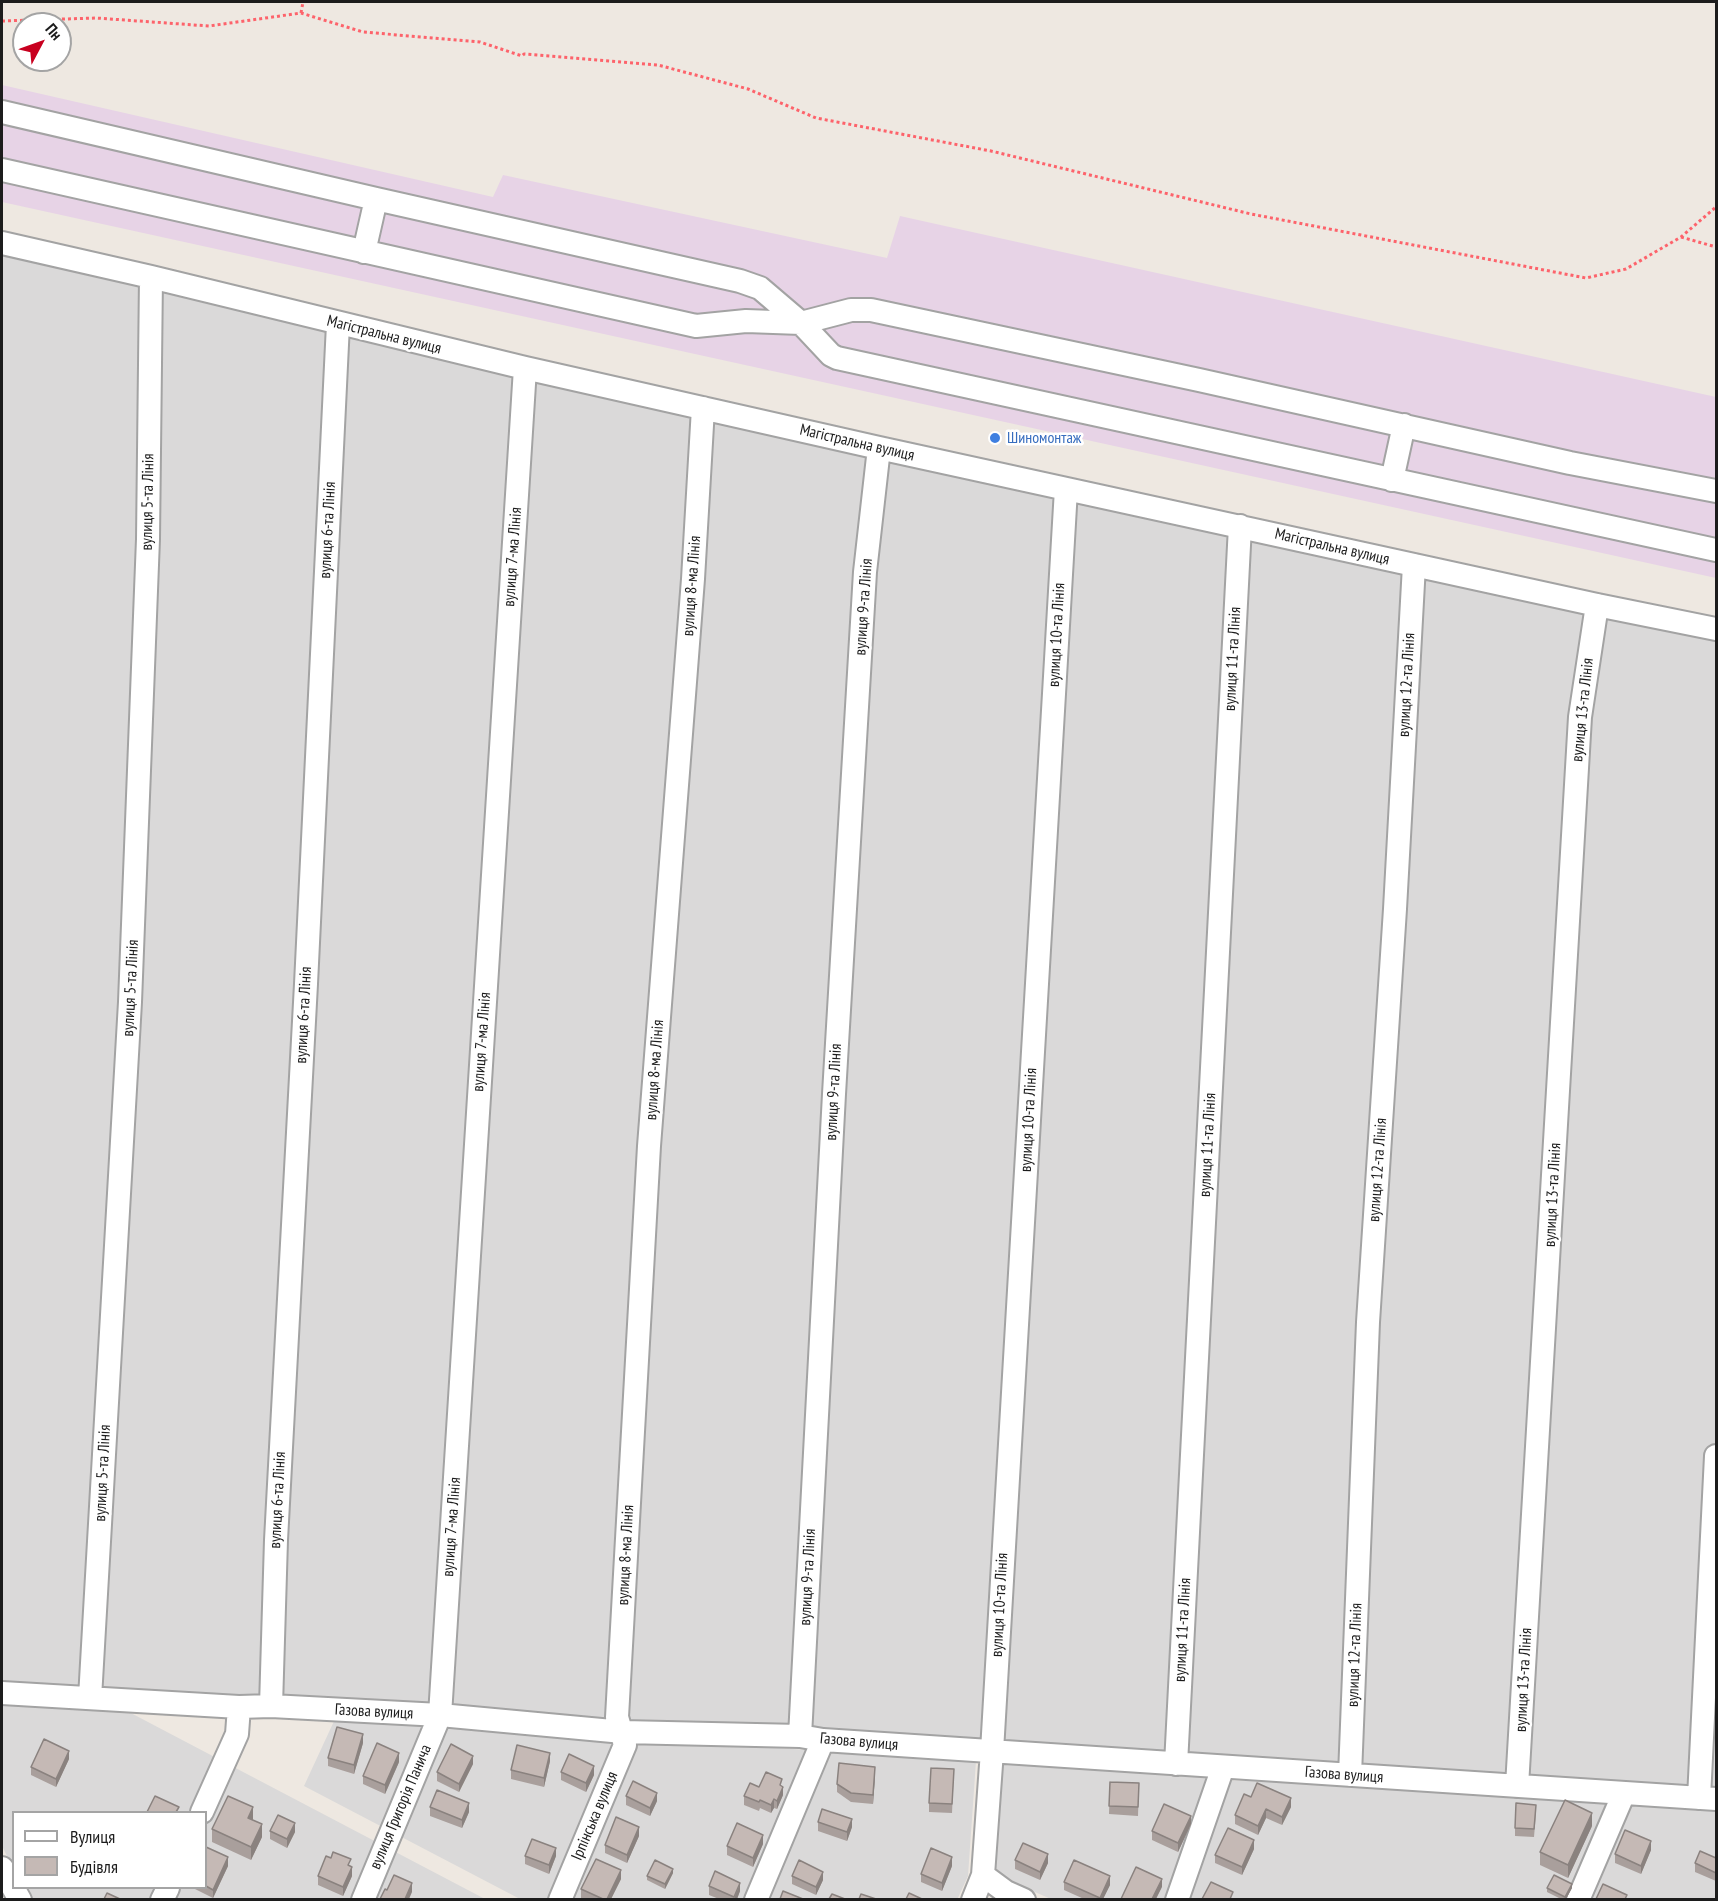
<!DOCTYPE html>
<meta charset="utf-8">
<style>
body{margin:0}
#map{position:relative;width:1718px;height:1901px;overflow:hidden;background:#eee8e1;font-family:"PT Sans Narrow",sans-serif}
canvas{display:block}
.frame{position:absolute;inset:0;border:3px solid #1c1c1c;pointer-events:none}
.legend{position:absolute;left:12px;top:1811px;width:195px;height:78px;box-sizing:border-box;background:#fff;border:2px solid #a4a4a4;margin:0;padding:8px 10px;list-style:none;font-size:18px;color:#1c1c1c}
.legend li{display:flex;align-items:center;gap:12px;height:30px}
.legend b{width:30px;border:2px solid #a4a4a4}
.north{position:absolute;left:12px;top:12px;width:60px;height:60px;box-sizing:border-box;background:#fff;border:2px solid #a4a4a4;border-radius:50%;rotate:49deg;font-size:16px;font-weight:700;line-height:24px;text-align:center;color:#1c1c1c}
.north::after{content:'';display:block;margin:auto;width:21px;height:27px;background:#c8001f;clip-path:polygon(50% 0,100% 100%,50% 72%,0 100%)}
</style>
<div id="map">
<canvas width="1718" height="1901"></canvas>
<div class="frame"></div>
<ul class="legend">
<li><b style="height:8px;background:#fff"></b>Вулиця</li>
<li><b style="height:16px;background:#c5b9b5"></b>Будівля</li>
</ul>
<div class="north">Пн</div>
</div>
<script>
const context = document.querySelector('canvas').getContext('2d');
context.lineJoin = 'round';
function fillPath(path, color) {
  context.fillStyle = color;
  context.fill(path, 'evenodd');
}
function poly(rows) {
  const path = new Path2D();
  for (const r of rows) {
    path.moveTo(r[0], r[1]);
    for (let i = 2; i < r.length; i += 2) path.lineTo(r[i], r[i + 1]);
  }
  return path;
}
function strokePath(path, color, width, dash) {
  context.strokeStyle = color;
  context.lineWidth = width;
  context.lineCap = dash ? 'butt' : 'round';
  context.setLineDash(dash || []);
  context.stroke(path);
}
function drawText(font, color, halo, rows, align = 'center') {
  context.font = font + ' "PT Sans Narrow",sans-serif';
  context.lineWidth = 5;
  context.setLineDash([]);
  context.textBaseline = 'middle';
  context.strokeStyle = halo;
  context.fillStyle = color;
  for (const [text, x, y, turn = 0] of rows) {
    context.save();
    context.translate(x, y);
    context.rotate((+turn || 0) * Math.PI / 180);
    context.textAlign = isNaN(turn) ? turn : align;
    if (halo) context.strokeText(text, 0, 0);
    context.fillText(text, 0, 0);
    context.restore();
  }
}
fillPath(poly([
 [2,253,1716,639,1716,1787,2,1684],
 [2,1702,127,1711,485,1899,31,1899,24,1888,206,1888,206,1812,14,1812,13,1868,2,1846],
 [335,1719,976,1761,968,1876,957,1900,520,1899,304,1786],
 [999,1758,1210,1775,1168,1899,1051,1899,993,1874],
 [1226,1780,1610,1797,1568,1899,1186,1900],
 [1629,1803,1716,1808,1716,1899,1587,1900]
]), '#dad9d9');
fillPath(poly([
 [2,85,493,197,503,175,887,258,900,216,1716,397,1716,578,2,202]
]), '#e7d3e6');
const minor = poly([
 [2,112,376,199,740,281,760,288,801,323,831,355,837,358,1716,550],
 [2,170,696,326,746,321,801,323,851,310,871,310,1199,380,1570,463,1716,491],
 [2,243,151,277,525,368,879,448,1597,605,1716,629],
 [364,252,376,199],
 [1392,480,1404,425],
 [2,1693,239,1707,271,1706,440,1715,623,1732,800,1736,823,1740,1716,1799],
 [90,1698,130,1002,148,539,151,277],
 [271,1706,276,1540,306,984,338,324],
 [800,1736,834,1094,865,572,879,448],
 [1176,1764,1240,526],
 [1350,1775,1368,1322,1395,909,1414,565],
 [1517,1786,1580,717,1597,605],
 [1699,1798,1716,1456],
 [202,1812,237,1734,239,1707],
 [2,1868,20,1900],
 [983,1875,1006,1892,1024,1900],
 [162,1900,168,1888],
 [363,1900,440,1715,525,368],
 [560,1900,625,1745,617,1717,649,1146,693,579,703,408],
 [756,1900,823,1740],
 [973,1900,983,1875,992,1751,1066,489],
 [1177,1900,1223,1767],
 [1578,1900,1624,1793]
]);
strokePath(minor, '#a3a3a3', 26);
strokePath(poly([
 [301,13,303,2],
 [2,21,96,18,209,26,301,13,363,32,480,42,522,56,524,54,658,65,748,89,816,118,991,151,1251,214,1586,278,1626,269,1681,237,1716,207],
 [1681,237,1716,247]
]), '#fd636b', 3, [3, 3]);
strokePath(minor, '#fff', 22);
fillPath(poly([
 [363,1743,354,1774,328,1766,328,1758],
 [69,1759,56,1787,31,1775,31,1767],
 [550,1761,544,1787,511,1779,511,1770],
 [399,1762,385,1794,363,1784,363,1776],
 [473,1764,459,1792,437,1781,437,1772],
 [954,1769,952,1813,929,1812,929,1803],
 [561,1772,594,1775,586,1792,561,1780],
 [875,1775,873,1804,851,1802,837,1792,837,1784],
 [1110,1782,1139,1783,1138,1816,1109,1814],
 [782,1786,783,1795,777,1809,774,1808,771,1813,760,1808,759,1811,744,1805,744,1796,759,1787],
 [626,1796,657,1801,650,1816,626,1805],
 [1251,1797,1291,1807,1282,1825,1266,1818,1258,1835,1235,1824,1235,1815],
 [430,1807,469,1812,462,1828,430,1816],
 [1536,1813,1534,1837,1515,1836,1515,1828],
 [253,1820,262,1837,251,1860,212,1842,212,1829],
 [818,1822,852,1827,847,1841,818,1831],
 [1191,1824,1178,1852,1152,1840,1152,1831],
 [1592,1826,1568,1878,1540,1865,1540,1852],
 [270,1831,295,1832,287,1848,270,1839],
 [639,1836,627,1863,605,1853,605,1845],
 [763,1844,753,1867,727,1855,727,1846],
 [206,1847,228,1866,213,1898,191,1887,206,1887],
 [1254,1849,1242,1875,1215,1863,1215,1855],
 [1651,1850,1641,1874,1615,1863,1615,1854],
 [525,1856,556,1856,549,1874,525,1864],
 [1716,1858,1716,1881,1695,1872,1695,1863],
 [1015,1860,1048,1863,1040,1880,1015,1869],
 [351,1866,352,1876,343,1896,318,1885,318,1876],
 [952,1866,942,1891,921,1882,921,1874],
 [673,1873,665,1889,647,1880,647,1876],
 [792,1876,823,1880,816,1895,792,1884],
 [621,1879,611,1899,585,1899,581,1898,581,1889],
 [1064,1882,1110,1885,1103,1899,1084,1899,1064,1890],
 [709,1886,740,1891,737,1899,719,1899,709,1895],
 [1547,1888,1572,1888,1566,1899,1561,1899,1547,1892]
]), '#a99f9c');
fillPath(poly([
 [363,1734,363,1743,354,1774,354,1765],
 [69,1751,69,1759,56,1787,56,1779],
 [399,1753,399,1762,385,1794,385,1785],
 [550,1753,550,1761,544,1787,544,1778],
 [473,1756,473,1764,459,1792,459,1784],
 [594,1766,594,1775,586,1792,586,1783],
 [875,1767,875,1775,873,1804,873,1795],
 [783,1787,783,1795,777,1809,777,1801],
 [657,1793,657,1801,650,1816,650,1808],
 [1291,1798,1291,1807,1282,1825,1282,1817],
 [774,1799,774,1808,771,1813,771,1805],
 [469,1803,469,1812,462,1828,462,1820],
 [253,1807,253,1820,248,1818],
 [1266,1809,1266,1818,1258,1835,1258,1826],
 [1592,1813,1592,1826,1568,1878,1568,1865],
 [1191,1816,1191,1824,1178,1852,1178,1843],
 [852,1819,852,1827,847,1841,847,1832],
 [295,1823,295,1832,287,1848,287,1839],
 [262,1824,262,1837,251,1860,251,1847],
 [639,1827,639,1836,627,1863,627,1855],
 [763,1835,763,1844,753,1867,753,1858],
 [1254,1840,1254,1849,1242,1875,1242,1867],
 [1651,1841,1651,1850,1641,1874,1641,1866],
 [556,1848,556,1856,549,1874,549,1865],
 [1048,1854,1048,1863,1040,1880,1040,1872],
 [228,1857,228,1866,213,1898,213,1890],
 [952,1857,952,1866,942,1891,942,1883],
 [352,1867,352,1876,343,1896,343,1887],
 [673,1869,673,1873,665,1889,665,1884],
 [621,1870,621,1879,611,1899,607,1899],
 [823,1872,823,1880,816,1895,816,1887],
 [1110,1876,1110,1885,1103,1899,1100,1899],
 [1162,1879,1162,1887,1156,1899,1152,1899],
 [412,1883,412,1892,409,1899,405,1899],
 [740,1883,740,1891,737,1899,734,1899],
 [1572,1884,1572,1888,1566,1899,1565,1899,1565,1897]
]), '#8a827f');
const building = poly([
 [337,1727,363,1734,354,1765,328,1758,337,1727],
 [44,1739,69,1751,56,1779,31,1767,44,1739],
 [377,1743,399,1753,385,1785,363,1776,377,1743],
 [451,1744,473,1756,459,1784,437,1772,451,1744],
 [517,1745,550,1753,544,1778,511,1770,517,1745],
 [569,1754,594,1766,586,1783,561,1772,569,1754],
 [839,1763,875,1767,873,1795,851,1793,837,1784,839,1763],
 [931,1768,954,1769,952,1804,929,1803,931,1768],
 [766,1772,782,1779,780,1785,783,1787,777,1801,774,1799,771,1805,760,1800,759,1802,744,1796,750,1783,759,1787,766,1772],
 [633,1781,657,1793,650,1808,626,1796,633,1781],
 [1110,1782,1139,1783,1138,1807,1109,1806,1110,1782],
 [1257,1783,1291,1798,1282,1817,1266,1809,1258,1826,1235,1815,1244,1794,1251,1797,1257,1783],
 [437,1790,469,1803,462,1820,430,1807,437,1790],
 [155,1796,179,1807,176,1812,147,1812,155,1796],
 [228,1796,253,1807,248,1818,262,1824,251,1847,212,1829,228,1796],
 [1565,1800,1592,1813,1568,1865,1540,1852,1565,1800],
 [1516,1803,1536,1805,1534,1829,1515,1828,1516,1803],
 [1164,1804,1191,1816,1178,1843,1152,1831,1164,1804],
 [822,1809,852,1819,847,1832,818,1822,822,1809],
 [278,1815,295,1823,287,1839,270,1831,278,1815],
 [616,1817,639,1827,627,1855,605,1845,616,1817],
 [737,1823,763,1835,753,1858,727,1846,737,1823],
 [1228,1828,1254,1840,1242,1867,1215,1855,1228,1828],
 [1625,1830,1651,1841,1641,1866,1615,1854,1625,1830],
 [532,1839,556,1848,549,1865,525,1856,532,1839],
 [1023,1843,1048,1854,1040,1872,1015,1860,1023,1843],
 [206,1847,228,1857,213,1890,206,1886,206,1847],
 [931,1848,952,1857,942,1883,921,1874,931,1848],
 [1700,1851,1716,1858,1716,1873,1695,1863,1700,1851],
 [333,1852,351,1859,348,1865,352,1867,343,1887,318,1876,326,1856,331,1858,333,1852],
 [596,1859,621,1870,607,1899,603,1899,581,1889,596,1859],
 [655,1860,673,1869,665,1884,647,1876,655,1860],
 [799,1860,823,1872,816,1887,792,1876,799,1860],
 [1074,1860,1110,1876,1100,1898,1064,1882,1074,1860],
 [1136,1867,1162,1879,1152,1899,1121,1899,1136,1867],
 [715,1871,740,1883,734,1897,709,1886,715,1871],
 [394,1875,412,1883,405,1899,407,1899,380,1899,385,1889,387,1890,394,1875],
 [1554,1875,1572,1884,1565,1897,1547,1888,1554,1875],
 [1211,1882,1233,1892,1230,1899,1202,1899,1211,1882],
 [1603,1884,1627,1895,1625,1899,1596,1899,1603,1884],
 [783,1891,803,1899,780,1899,783,1891],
 [107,1893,120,1899,104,1899,107,1893],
 [909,1893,922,1899,906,1899,909,1893],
 [832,1894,845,1899,829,1899,832,1894],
 [861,1894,876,1899,859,1899,861,1894]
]);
fillPath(building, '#c5b9b5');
strokePath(building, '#8a827f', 1.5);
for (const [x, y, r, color] of [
 [995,438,6,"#3f7fe0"]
]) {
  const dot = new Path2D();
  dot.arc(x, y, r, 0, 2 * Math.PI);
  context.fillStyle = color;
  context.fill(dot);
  strokePath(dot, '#fff', 2);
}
drawText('16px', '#1c1c1c', '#fff', [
 ["Магістральна вулиця",384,335,14],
 ["Магістральна вулиця",857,443,13],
 ["вулиця 5-та Лінія",148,502,-89],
 ["вулиця 6-та Лінія",328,530,-87],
 ["Магістральна вулиця",1332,547,13],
 ["вулиця 7-ма Лінія",513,557,-86],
 ["вулиця 8-ма Лінія",692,586,-86],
 ["вулиця 9-та Лінія",864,607,-86],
 ["вулиця 10-та Лінія",1057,635,-87],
 ["вулиця 11-та Лінія",1233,659,-87],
 ["вулиця 12-та Лінія",1407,685,-87],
 ["вулиця 13-та Лінія",1583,710,-84],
 ["вулиця 5-та Лінія",131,988,-87],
 ["вулиця 6-та Лінія",304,1015,-87],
 ["вулиця 7-ма Лінія",482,1042,-86],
 ["вулиця 8-ма Лінія",655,1070,-86],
 ["вулиця 9-та Лінія",834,1092,-87],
 ["вулиця 10-та Лінія",1029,1120,-87],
 ["вулиця 11-та Лінія",1208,1145,-87],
 ["вулиця 12-та Лінія",1378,1170,-86],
 ["вулиця 13-та Лінія",1553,1195,-87],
 ["вулиця 5-та Лінія",103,1473,-87],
 ["вулиця 6-та Лінія",278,1500,-87],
 ["вулиця 7-ма Лінія",452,1527,-86],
 ["вулиця 8-ма Лінія",626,1555,-87],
 ["вулиця 9-та Лінія",808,1577,-87],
 ["вулиця 10-та Лінія",1000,1605,-87],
 ["вулиця 11-та Лінія",1183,1630,-87],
 ["вулиця 12-та Лінія",1355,1655,-88],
 ["вулиця 13-та Лінія",1524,1680,-87],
 ["Газова вулиця",374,1712,3],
 ["Газова вулиця",859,1742,5],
 ["Газова вулиця",1344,1775,4],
 ["вулиця Григорія Панича",401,1807,-67],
 ["Ірпінська вулиця",595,1816,-67]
]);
drawText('16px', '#366cbe', '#fff', [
 ["Шиномонтаж",1007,438]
], 'left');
</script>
